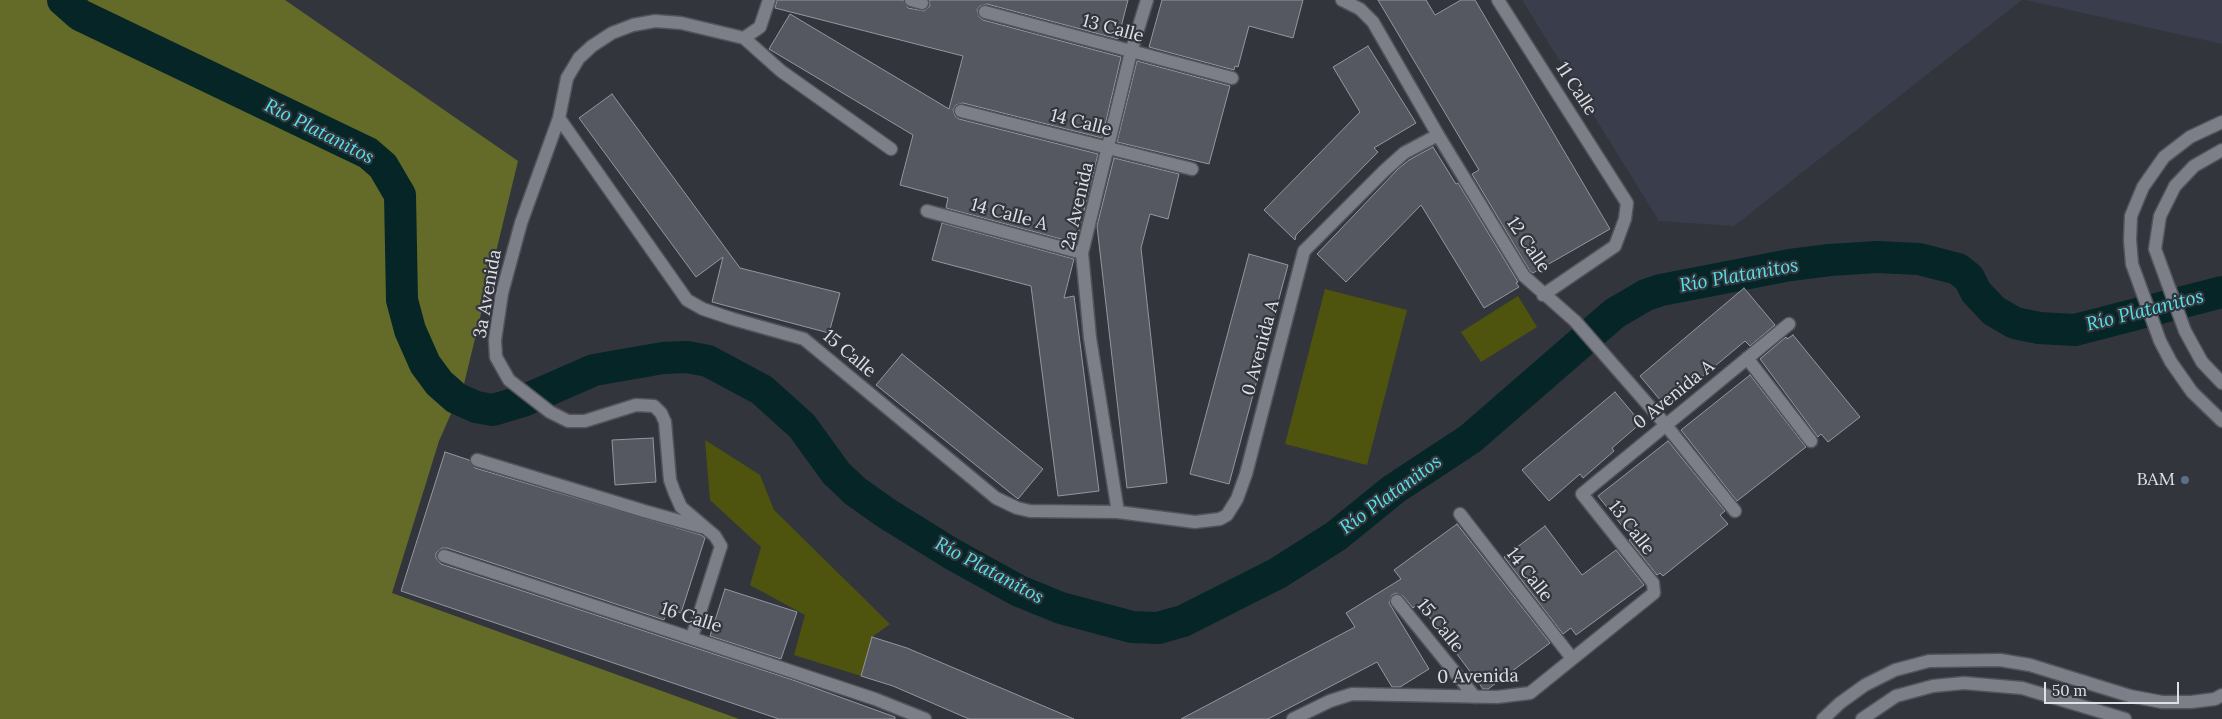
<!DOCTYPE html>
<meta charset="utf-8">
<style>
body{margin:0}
#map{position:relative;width:2222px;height:719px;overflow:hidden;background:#33353d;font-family:Lora,serif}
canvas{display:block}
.scale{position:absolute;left:2044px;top:682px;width:135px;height:22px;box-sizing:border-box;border:2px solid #e0e1e7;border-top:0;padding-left:6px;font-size:15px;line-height:18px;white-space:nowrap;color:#e0e1e7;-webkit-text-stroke:4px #33353d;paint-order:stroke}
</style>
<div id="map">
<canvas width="2222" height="719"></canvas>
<div class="scale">50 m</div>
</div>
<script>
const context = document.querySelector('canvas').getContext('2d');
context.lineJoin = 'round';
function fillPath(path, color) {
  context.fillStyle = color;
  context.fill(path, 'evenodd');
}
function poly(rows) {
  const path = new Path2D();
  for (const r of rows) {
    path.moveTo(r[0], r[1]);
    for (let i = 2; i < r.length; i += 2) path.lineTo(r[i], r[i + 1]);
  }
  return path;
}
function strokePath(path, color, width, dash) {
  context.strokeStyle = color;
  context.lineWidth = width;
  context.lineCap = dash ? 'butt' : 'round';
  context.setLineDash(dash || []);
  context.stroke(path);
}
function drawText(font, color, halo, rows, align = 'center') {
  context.font = font + ' Lora,serif';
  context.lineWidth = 4.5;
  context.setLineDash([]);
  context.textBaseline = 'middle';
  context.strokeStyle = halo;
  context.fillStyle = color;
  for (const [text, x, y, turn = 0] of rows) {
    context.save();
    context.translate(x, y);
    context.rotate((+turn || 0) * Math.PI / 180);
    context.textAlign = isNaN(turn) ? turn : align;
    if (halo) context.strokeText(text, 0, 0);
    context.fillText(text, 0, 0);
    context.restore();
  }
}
fillPath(poly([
 [1522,0,2022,0,1734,226,1659,221],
 [2025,0,2222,0,2222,44]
]), '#3a3d4b');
fillPath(poly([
 [1325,289,1407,310,1367,465,1285,444],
 [1518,296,1537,327,1481,362,1461,332],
 [705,440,760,475,774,510,890,624,872,637,861,676,794,655,805,615,750,585,761,547,710,500]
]), '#4e540d');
fillPath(poly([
 [0,0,285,0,518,161,464,384,439,441,392,593,739,719,0,719]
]), '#646b29');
strokePath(poly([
 [63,0,80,15,368,153,383,166,400,195,402,300,410,330,425,364,439,383,456,398,476,407,493,410,523,401,594,370,663,358,687,357,708,361,762,390,802,426,836,473,855,491,886,513,952,554,1019,591,1061,608,1132,627,1158,628,1183,621,1278,573,1336,536,1394,489,1470,439,1615,313,1646,295,1661,290,1790,265,1830,260,1877,257,1919,259,1958,269,1969,278,1976,292,1994,311,2015,323,2039,328,2075,330,2222,292]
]), '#062527', 32);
const building = poly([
 [777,0,903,0,908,8,924,11,930,6,929,0,1128,0,1118,39,987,4,980,6,977,10,979,17,983,20,1121,57,1102,138,963,103,956,105,953,110,955,116,959,119,1098,154,1076,243,946,208,948,198,900,185,913,135,769,49,790,14,949,109,963,56,775,8,777,0],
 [1162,0,1303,0,1293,38,1249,26,1238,67,1235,66,1234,70,1149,47,1162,0],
 [1378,0,1426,0,1435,15,1461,0,1475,0,1610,229,1533,273,1530,271,1472,174,1479,170,1378,0],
 [1368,46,1416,123,1374,148,1378,152,1296,235,1295,240,1264,210,1360,112,1333,67,1368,46],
 [1137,61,1230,86,1209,164,1117,142,1137,61],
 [612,94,740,268,840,293,829,333,712,302,723,257,696,277,579,118,612,94],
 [1433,147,1456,184,1458,183,1518,282,1516,283,1519,287,1484,308,1421,205,1346,282,1317,254,1398,169,1409,160,1433,147],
 [1114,158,1179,174,1168,219,1150,214,1141,248,1167,483,1127,488,1097,226,1114,158],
 [942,223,1074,259,1064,298,1074,296,1099,491,1058,496,1031,286,932,260,942,223],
 [1249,254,1288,265,1229,484,1190,474,1249,254],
 [1744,288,1775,325,1750,346,1745,341,1666,407,1640,376,1744,288],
 [1793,335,1860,417,1828,442,1821,434,1818,437,1760,359,1786,337,1787,339,1793,335],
 [902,354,1043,469,1018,499,876,385,902,354],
 [1750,375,1806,447,1737,501,1681,430,1750,375],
 [1615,392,1641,423,1612,448,1614,451,1583,478,1580,474,1549,501,1522,470,1615,392],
 [653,438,656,482,615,485,612,440,653,438],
 [1668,441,1725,511,1720,515,1728,524,1663,576,1660,573,1657,575,1629,540,1632,538,1598,496,1668,441],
 [445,452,469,460,475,468,701,535,705,538,681,613,668,609,664,620,447,548,442,548,436,553,436,558,441,564,793,680,895,717,895,719,779,719,401,591,445,452],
 [1457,524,1550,643,1488,689,1483,689,1419,603,1413,608,1403,596,1396,593,1392,595,1389,603,1429,669,1400,687,1392,687,1377,662,1268,719,1181,719,1355,627,1346,613,1401,579,1394,570,1457,524],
 [1545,526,1582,575,1616,550,1644,585,1576,635,1571,628,1563,634,1504,557,1545,526],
 [725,589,797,612,781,659,710,636,725,589],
 [872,637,907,648,1074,719,969,719,893,686,861,676,872,637]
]);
fillPath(building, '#565861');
strokePath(building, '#9496a0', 1);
const street = poly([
 [911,0,922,3],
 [1342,0,1360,9,1373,22,1438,135,1524,276,1575,321,1665,424,1735,511],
 [1498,0,1627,203,1625,219,1615,246,1543,295],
 [985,12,1232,78],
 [744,38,781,71,891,149],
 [961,111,1192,169],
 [559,118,687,300,703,309,733,319,804,339,996,498,1017,508,1030,511,1118,512,1195,522,1220,519,1227,515,1237,499,1246,474,1304,251,1384,171,1404,153,1438,135],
 [2222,122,2190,137,2164,157,2143,187,2131,216,2130,240,2132,264,2160,341,2171,362,2192,392,2222,421],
 [2222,150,2194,166,2175,186,2160,216,2155,249,2185,331,2202,362,2222,383],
 [927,211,1082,253],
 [1747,358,1811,441],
 [477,460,644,511,701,527],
 [1118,512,1090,338,1082,253,1131,52,1147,0],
 [1460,514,1571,657],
 [444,556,875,699,925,719],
 [1397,601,1475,697],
 [692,637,721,546,715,536,681,507,674,491,670,480,665,422,661,413,654,406,636,405,585,421,568,421,550,412,509,380,496,357,495,340,502,293,521,223,559,118,567,78,579,58,592,46,612,33,633,25,655,21,681,23,744,38,760,27,769,0],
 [1293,719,1330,701,1352,694,1497,697,1530,693,1654,593,1653,583,1582,494,1789,324],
 [1823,719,1840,703,1865,685,1895,670,1929,661,2000,660,2030,665,2130,696,2162,702,2191,702,2215,699,2222,695],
 [1862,719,1896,696,1933,686,1964,683,2022,688,2125,719]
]);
strokePath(street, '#52535b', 15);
strokePath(street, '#7d7f88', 12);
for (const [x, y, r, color] of [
 [2185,480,5,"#5c6f8a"]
]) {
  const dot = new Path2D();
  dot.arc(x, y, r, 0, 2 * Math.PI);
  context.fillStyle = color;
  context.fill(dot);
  strokePath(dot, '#33353d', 2);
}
drawText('18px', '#e0e1e7', '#33353d', [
 ["13 Calle",1113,29,15],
 ["11 Calle",1576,89,57],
 ["14 Calle",1081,123,14],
 ["2a Avenida",1078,206,-77],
 ["14 Calle A",1009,215,15],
 ["12 Calle",1528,245,56],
 ["3a Avenida",488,294,-80],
 ["0 Avenida A",1261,348,-75],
 ["15 Calle",849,354,40],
 ["0 Avenida A",1674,395,-39],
 ["13 Calle",1631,528,52],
 ["14 Calle",1529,575,52],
 ["16 Calle",691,618,18],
 ["15 Calle",1440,626,51],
 ["0 Avenida",1478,677,-1]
]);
drawText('18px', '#e0e1e7', '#33353d', [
 ["BAM",2175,480]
], 'right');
drawText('italic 19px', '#55e3e9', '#33353d', [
 ["Río Platanitos",319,132,27],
 ["Río Platanitos",1739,276,-10],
 ["Río Platanitos",2145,311,-14],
 ["Río Platanitos",1391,495,-36],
 ["Río Platanitos",989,571,28]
]);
</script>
